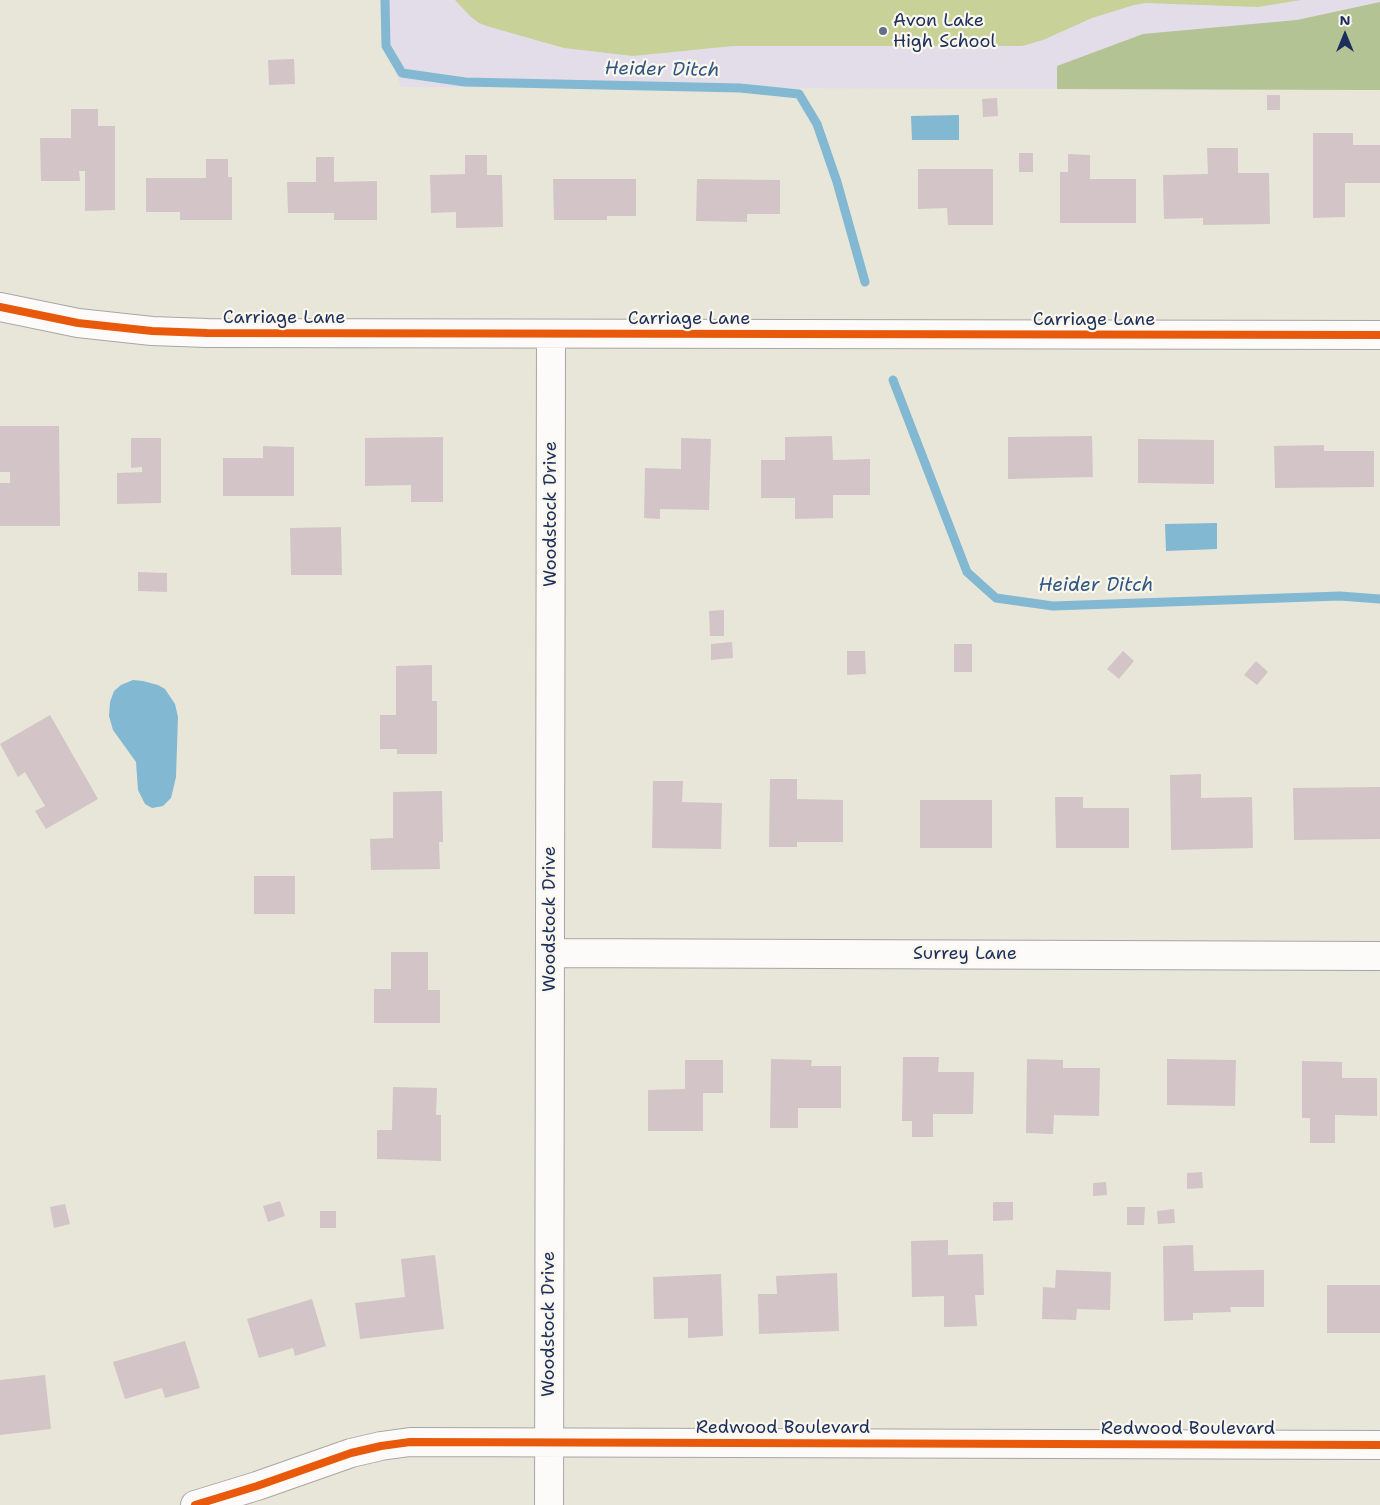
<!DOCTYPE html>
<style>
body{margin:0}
#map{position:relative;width:1380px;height:1505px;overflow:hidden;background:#e8e6d8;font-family:"Shantell Sans",sans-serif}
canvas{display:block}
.north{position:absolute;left:1320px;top:10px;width:50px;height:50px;-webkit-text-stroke:4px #fbf7ec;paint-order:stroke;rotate:0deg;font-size:14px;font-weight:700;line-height:20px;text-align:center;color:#1b2f5e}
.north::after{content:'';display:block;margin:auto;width:18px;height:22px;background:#1b2f5e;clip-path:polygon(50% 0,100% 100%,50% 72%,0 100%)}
</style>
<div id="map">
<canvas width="1380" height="1505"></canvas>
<div class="north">N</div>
</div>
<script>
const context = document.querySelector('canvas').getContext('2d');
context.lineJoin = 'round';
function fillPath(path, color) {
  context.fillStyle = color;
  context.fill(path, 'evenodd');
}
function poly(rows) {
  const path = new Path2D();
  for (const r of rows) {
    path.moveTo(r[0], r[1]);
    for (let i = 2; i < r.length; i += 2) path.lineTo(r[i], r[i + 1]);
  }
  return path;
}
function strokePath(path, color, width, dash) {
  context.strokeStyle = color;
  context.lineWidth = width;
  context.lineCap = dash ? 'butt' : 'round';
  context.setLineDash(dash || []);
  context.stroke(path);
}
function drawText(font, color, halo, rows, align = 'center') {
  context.font = font + ' "Shantell Sans",sans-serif';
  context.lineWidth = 4.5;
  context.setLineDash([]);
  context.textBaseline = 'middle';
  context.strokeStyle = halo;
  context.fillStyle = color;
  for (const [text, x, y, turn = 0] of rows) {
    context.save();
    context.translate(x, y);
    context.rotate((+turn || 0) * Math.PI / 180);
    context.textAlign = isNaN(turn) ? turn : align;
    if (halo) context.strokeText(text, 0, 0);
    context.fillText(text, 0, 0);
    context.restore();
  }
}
fillPath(poly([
 [385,0,1380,0,1380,90,401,87,386,46]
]), '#e2dde8');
fillPath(poly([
 [455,0,1301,0,1258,7,1145,3,1134,5,1092,18,1043,40,1022,46,733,46,633,56,564,48,490,27,479,23,470,16]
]), '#c8d198');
fillPath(poly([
 [1380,2,1380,90,1057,89,1057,66,1143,34,1297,20]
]), '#b4c393');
fillPath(poly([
 [959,115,959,140,912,140,911,116],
 [1217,523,1217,549,1166,551,1165,524],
 [133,680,143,681,158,685,165,689,175,704,178,717,176,777,171,798,163,806,152,808,145,804,138,790,136,762,113,730,109,716,110,702,114,691,121,685]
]), '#82b8d2');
strokePath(poly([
 [385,0,386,46,402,73,465,82,740,88,799,94,817,124,837,182,865,282],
 [893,380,967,572,996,598,1053,606,1340,596,1380,599]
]), '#82b8d2', 9);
fillPath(poly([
 [294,59,295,84,269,85,268,60],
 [1267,95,1280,95,1280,110,1267,110],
 [997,98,998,116,983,117,982,99],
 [71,109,98,109,98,126,115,126,115,210,85,211,85,171,79,171,80,181,41,181,40,138,71,138],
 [1313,133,1353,133,1353,145,1380,145,1380,183,1345,183,1345,217,1313,218],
 [1207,148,1238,148,1238,173,1269,173,1270,224,1203,225,1203,218,1164,219,1163,175,1208,174],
 [1019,153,1033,153,1033,172,1019,172],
 [1068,154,1090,155,1090,179,1136,179,1136,223,1060,223,1060,172,1068,172],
 [465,155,487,155,487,175,502,175,503,227,456,228,456,212,431,213,430,175,465,174],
 [316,157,334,157,334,182,377,181,377,220,334,220,334,213,288,213,287,182,316,182],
 [206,159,228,159,228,177,232,177,232,220,180,220,180,212,146,212,146,178,206,178],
 [918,169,993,169,993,225,948,225,947,208,918,209],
 [553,179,636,179,636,216,607,216,607,220,554,220],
 [697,179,780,180,780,214,747,214,747,222,696,221],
 [0,426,59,426,60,526,0,526,0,483,10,483,10,472,0,472],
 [832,436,833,460,870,459,870,495,833,495,833,518,795,519,795,498,761,498,761,460,785,460,785,437],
 [1092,436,1093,477,1008,479,1008,437],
 [443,437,443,502,411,502,411,485,365,486,365,438],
 [131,438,161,438,161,503,117,504,117,473,142,472,142,467,131,468],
 [681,438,711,439,709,510,660,509,660,519,644,518,645,468,681,469],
 [1138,439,1214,440,1214,484,1138,483],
 [1324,445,1324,451,1374,451,1374,487,1275,488,1274,446],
 [263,446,294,447,294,496,223,496,223,458,263,458],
 [341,527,342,575,291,575,290,528],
 [138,572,167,573,167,592,138,591],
 [724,610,724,636,710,636,709,611],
 [732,642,733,658,711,660,711,644],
 [954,644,972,644,972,672,954,672],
 [847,651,865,651,866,674,847,675],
 [1123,651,1134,661,1119,679,1107,669],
 [1256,661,1268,672,1257,685,1244,675],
 [432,665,432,701,437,701,437,754,397,754,397,749,380,749,380,715,396,715,396,666],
 [50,715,98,799,46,829,35,811,45,806,25,772,18,777,0,744],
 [1201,774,1201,798,1252,797,1253,848,1171,850,1170,775],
 [770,779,797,779,797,799,843,800,843,842,797,842,797,847,769,847],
 [653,781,683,781,682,802,722,803,721,849,652,848],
 [1380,787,1380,839,1294,840,1293,788],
 [442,791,443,842,439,842,440,869,371,870,370,839,393,838,393,792],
 [1055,797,1083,797,1083,808,1129,808,1129,848,1056,848],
 [920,800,992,800,992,848,920,848],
 [254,876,295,876,295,914,254,914],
 [391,952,428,952,428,990,440,990,440,1023,374,1023,374,989,391,989],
 [903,1057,939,1057,938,1072,974,1072,973,1114,933,1114,933,1137,912,1137,912,1121,902,1121],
 [771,1059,812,1060,811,1066,841,1066,841,1108,798,1108,798,1128,770,1128],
 [1027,1059,1063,1060,1063,1068,1100,1068,1099,1116,1054,1115,1053,1134,1026,1133],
 [1167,1059,1236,1060,1235,1106,1167,1105],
 [685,1060,723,1060,723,1093,703,1093,703,1131,648,1131,648,1090,685,1089],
 [1302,1061,1342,1062,1342,1078,1377,1078,1377,1116,1335,1115,1335,1143,1310,1143,1310,1118,1302,1118],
 [393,1087,437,1088,436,1115,441,1115,441,1161,377,1159,377,1130,392,1130],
 [1202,1172,1203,1188,1187,1189,1187,1173],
 [1106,1182,1107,1195,1093,1196,1093,1183],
 [280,1201,285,1216,268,1222,263,1206],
 [993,1202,1013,1202,1013,1220,993,1221],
 [65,1204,70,1224,54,1228,50,1207],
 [1127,1207,1145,1207,1144,1225,1127,1225],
 [1174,1209,1175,1223,1158,1224,1157,1211],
 [320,1211,336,1211,336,1228,320,1228],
 [948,1240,948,1255,983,1254,984,1295,975,1295,977,1326,944,1327,944,1296,912,1297,911,1241],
 [1193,1245,1194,1271,1264,1270,1264,1307,1230,1307,1231,1312,1193,1313,1193,1320,1164,1321,1163,1246],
 [435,1255,444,1329,360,1339,355,1303,405,1297,401,1259],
 [1056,1270,1111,1272,1110,1310,1077,1309,1076,1320,1042,1319,1043,1287,1055,1288],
 [837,1273,839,1331,759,1334,758,1294,777,1294,776,1276],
 [721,1274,723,1336,688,1338,688,1318,654,1319,653,1277],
 [1327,1285,1380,1285,1380,1333,1327,1333],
 [312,1299,326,1346,295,1356,293,1348,259,1358,247,1319],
 [185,1341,200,1388,165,1398,162,1388,125,1399,113,1362],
 [45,1375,51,1429,0,1435,0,1380]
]), '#d3c4c8');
const minor = poly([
 [0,307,78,323,152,331,207,333,1380,335],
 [550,953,1380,956],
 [195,1505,257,1486,351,1453,381,1446,410,1442,1380,1445],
 [549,1505,551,334]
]);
strokePath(minor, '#a6a7a5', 30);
strokePath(minor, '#fcfbf9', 28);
strokePath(poly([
 [0,307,78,323,152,331,207,333,1380,335],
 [195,1505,257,1486,351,1453,381,1446,410,1442,1380,1445]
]), '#e8590c', 8);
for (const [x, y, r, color] of [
 [883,31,5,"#636f89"]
]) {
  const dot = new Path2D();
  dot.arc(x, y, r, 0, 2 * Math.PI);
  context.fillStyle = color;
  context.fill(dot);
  strokePath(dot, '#fbf7ec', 2);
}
drawText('18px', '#1b2f5e', '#fbf7ec', [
 ["Avon Lake",893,21],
 ["High School",893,42]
], 'left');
drawText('18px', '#1b2f5e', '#fbf7ec', [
 ["Carriage Lane",284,318],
 ["Carriage Lane",689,319],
 ["Carriage Lane",1094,320],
 ["Woodstock Drive",551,514,-90],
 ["Woodstock Drive",550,919,-90],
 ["Surrey Lane",965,954],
 ["Woodstock Drive",549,1324,-90],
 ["Redwood Boulevard",783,1428],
 ["Redwood Boulevard",1188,1429]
]);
drawText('italic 19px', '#305886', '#fbf7ec', [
 ["Heider Ditch",662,70,1],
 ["Heider Ditch",1096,586]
]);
</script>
